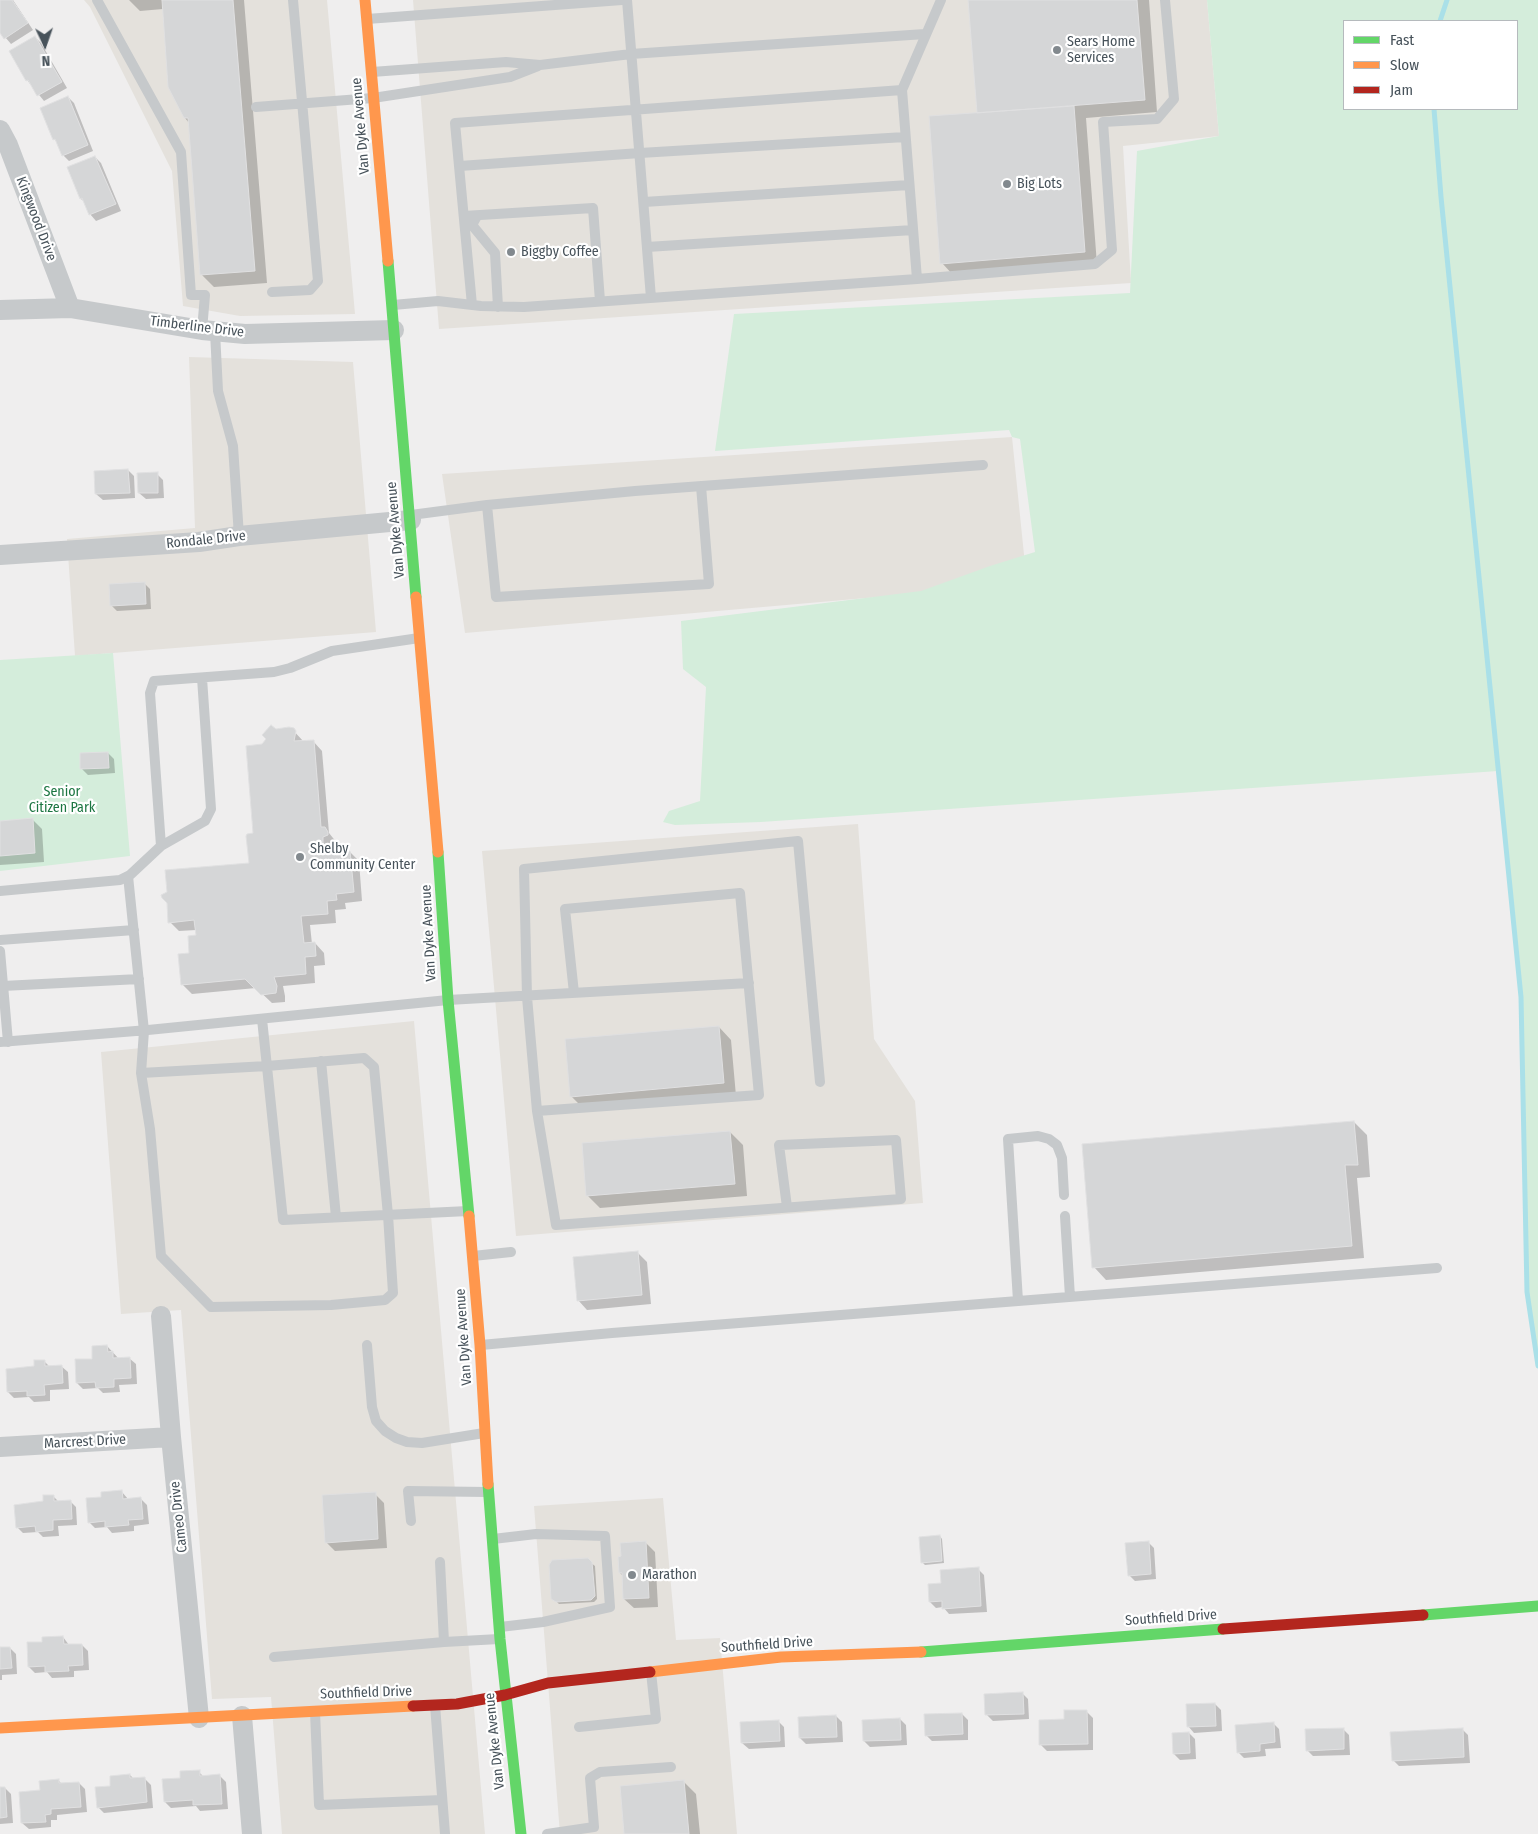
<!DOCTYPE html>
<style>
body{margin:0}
#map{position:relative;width:1538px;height:1834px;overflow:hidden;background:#efeeee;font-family:"Fira Sans Condensed",sans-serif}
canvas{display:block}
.legend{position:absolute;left:1343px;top:20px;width:175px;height:90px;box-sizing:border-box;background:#fff;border:1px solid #b5babd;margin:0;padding:6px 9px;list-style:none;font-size:15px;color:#47525a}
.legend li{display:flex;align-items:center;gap:10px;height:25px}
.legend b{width:25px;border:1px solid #b5babd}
.north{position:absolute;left:20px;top:20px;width:50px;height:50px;-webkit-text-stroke:4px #fff;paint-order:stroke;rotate:177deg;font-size:14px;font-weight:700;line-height:20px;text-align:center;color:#47525a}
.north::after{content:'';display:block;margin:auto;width:18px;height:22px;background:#47525a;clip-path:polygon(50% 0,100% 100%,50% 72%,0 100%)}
</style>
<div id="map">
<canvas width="1538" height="1834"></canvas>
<ul class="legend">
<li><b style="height:6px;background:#63d668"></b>Fast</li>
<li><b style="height:6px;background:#ff974d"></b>Slow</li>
<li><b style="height:6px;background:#b3261e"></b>Jam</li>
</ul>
<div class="north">N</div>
</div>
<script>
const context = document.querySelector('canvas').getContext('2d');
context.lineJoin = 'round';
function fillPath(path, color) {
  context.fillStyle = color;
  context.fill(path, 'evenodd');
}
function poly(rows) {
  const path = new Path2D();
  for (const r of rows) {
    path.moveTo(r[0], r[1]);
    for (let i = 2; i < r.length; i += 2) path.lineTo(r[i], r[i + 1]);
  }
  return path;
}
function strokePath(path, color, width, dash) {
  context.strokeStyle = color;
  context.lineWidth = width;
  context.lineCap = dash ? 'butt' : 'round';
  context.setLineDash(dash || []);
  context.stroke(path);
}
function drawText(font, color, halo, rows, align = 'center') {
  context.font = font + ' "Fira Sans Condensed",sans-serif';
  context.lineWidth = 4.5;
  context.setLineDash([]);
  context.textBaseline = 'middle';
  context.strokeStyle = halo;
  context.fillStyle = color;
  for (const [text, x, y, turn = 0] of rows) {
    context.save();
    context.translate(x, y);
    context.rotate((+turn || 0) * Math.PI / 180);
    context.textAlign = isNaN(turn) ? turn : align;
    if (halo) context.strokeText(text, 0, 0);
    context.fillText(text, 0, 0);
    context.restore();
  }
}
fillPath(poly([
 [84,0,327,0,355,314,240,316,183,306,172,171,90,7],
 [413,0,1207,0,1219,136,1123,146,1131,283,439,329],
 [189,357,353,362,376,632,75,656,67,539,195,528],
 [1012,437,1027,584,465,633,442,474],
 [858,824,874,1039,915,1101,923,1203,516,1236,482,851],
 [414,1021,485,1834,282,1834,271,1697,212,1699,181,1310,121,1314,101,1052],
 [663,1498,676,1640,720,1638,737,1834,560,1834,534,1506]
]), '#e4e1dc');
fillPath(poly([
 [1207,0,1538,0,1538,1366,1527,1292,1521,997,1498,771,761,822,675,825,663,822,669,811,700,801,706,687,683,669,681,621,921,591,990,566,1035,552,1020,439,1012,437,1009,430,715,451,734,314,1130,293,1137,151,1219,136],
 [1517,21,1517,109,1344,109,1344,21],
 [113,653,130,856,0,871,0,660]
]), '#d4eddb');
fillPath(poly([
 [0,0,13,0,33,30,11,44,0,31],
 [129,0,244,0,267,283,214,287,202,275,189,123,185,118,163,9,140,11],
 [969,0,1149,0,1157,112,1086,118,1097,265,954,276,942,263,978,114],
 [35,37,41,43,67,88,44,101,27,80],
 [68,97,74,103,93,151,69,161,63,155,58,143,54,139],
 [95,157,101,163,121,211,96,221,90,214,86,203,81,199,69,168],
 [128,470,134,476,135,498,103,500,96,494],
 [157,474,163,480,164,498,146,499,139,493],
 [144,583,150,589,151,609,117,611,111,605],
 [291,728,304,742,313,741,322,751,329,833,337,843,332,846,338,853,350,852,359,861,362,901,345,903,346,909,335,910,336,923,310,925,312,944,315,943,324,953,325,965,314,966,315,983,283,986,285,996,285,1002,272,1003,256,988,192,994,182,984,197,936,196,930,179,931,170,922,250,864,255,834,262,745,276,731],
 [108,753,114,759,115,773,88,775,82,769],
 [32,819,42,829,44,862,0,865,0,822],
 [719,1027,731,1040,736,1096,584,1109,571,1096],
 [1354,1122,1367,1135,1370,1177,1357,1178,1364,1258,1106,1280,1094,1267],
 [730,1132,743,1145,747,1196,600,1208,588,1196],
 [638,1253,647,1262,651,1304,587,1310,578,1300],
 [107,1346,119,1359,129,1358,136,1364,137,1384,119,1385,120,1392,103,1393,98,1388,83,1389,77,1383,94,1360],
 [44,1361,50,1367,61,1366,68,1372,69,1389,50,1390,50,1401,34,1402,29,1397,14,1398,8,1392],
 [122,1492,128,1499,141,1499,147,1505,149,1524,134,1526,134,1531,112,1533,107,1527,95,1528,89,1522,103,1498],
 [375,1494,384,1503,387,1548,335,1551,326,1542],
 [53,1496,59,1502,70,1501,76,1507,77,1525,58,1526,59,1536,43,1537,38,1532,23,1533,17,1527],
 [940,1536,942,1539,944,1563,925,1565,922,1562],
 [1148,1542,1154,1548,1156,1579,1135,1581,1129,1575],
 [646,1543,655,1552,658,1607,634,1608,624,1599,623,1576,620,1573],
 [591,1563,595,1566,597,1599,594,1602,559,1604,556,1601],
 [978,1569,984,1575,987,1612,949,1614,943,1607,936,1608,930,1602,942,1585],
 [63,1637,69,1645,82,1645,88,1651,89,1670,74,1671,74,1677,52,1678,47,1672,35,1673,29,1667,44,1643],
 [10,1648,16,1654,17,1674,2,1675,2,1680,0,1680,0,1649],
 [1022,1693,1028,1699,1029,1719,993,1721,987,1715],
 [1215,1704,1221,1710,1222,1731,1194,1733,1188,1726],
 [1087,1712,1093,1718,1093,1750,1047,1751,1041,1745],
 [962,1714,968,1720,968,1740,932,1741,926,1735],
 [836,1716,842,1722,843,1742,806,1744,800,1738],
 [900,1719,906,1725,907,1745,870,1747,864,1741],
 [778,1721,784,1727,785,1747,749,1749,742,1743],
 [1273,1723,1279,1729,1281,1748,1265,1749,1266,1756,1244,1758,1238,1752],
 [1343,1729,1349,1735,1350,1755,1313,1756,1307,1750],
 [1462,1729,1468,1735,1470,1763,1399,1766,1393,1760],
 [1189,1733,1195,1739,1196,1759,1180,1760,1174,1754],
 [199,1772,204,1777,220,1776,226,1782,228,1809,200,1811,196,1806,171,1808,165,1802,182,1779],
 [130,1775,134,1779,145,1779,151,1785,153,1808,104,1813,98,1807,112,1787],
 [59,1781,62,1784,79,1783,85,1789,87,1812,57,1815,57,1820,51,1820,51,1827,29,1829,22,1823,42,1791],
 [684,1782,696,1794,700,1834,626,1834],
 [0,1788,5,1788,11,1794,13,1823,0,1824]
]), '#0003');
strokePath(poly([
 [1440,21,1447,0],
 [1434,109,1441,197,1521,997,1527,1292,1538,1366]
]), '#aae0e8', 5);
const building = poly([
 [0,0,12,0,28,23,4,39,0,33,0,0],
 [162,0,233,0,255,271,200,275,188,118,184,118,168,87,162,0],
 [968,0,1137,0,1145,100,977,113,968,0],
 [35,36,62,82,37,96,28,80,26,81,9,51,35,36],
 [68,96,88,145,62,156,55,139,53,140,40,108,68,96],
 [1074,106,1085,252,940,264,929,116,1074,106],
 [95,156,116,204,89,215,82,198,80,199,67,167,95,156],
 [128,469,130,493,95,494,94,471,128,469],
 [158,472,158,493,138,493,137,473,158,472],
 [145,582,146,604,110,606,109,584,145,582],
 [271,725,276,729,289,727,294,728,296,731,294,741,314,740,321,827,325,827,328,832,328,835,323,837,323,846,332,845,333,852,350,851,354,892,336,894,337,900,327,901,328,914,301,916,304,943,315,942,316,956,305,957,306,974,274,977,277,986,276,993,261,995,245,979,181,985,178,954,189,953,188,936,196,935,194,920,168,923,167,903,162,898,161,895,167,892,165,870,249,863,246,836,247,834,253,833,246,746,262,744,266,739,262,735,271,725],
 [108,752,109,768,80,769,80,753,108,752],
 [33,818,35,853,0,856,0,821,33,818],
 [719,1026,724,1083,570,1097,565,1039,719,1026],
 [1354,1121,1358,1165,1345,1165,1352,1246,1092,1268,1082,1144,1354,1121],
 [730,1131,735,1184,586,1196,582,1143,730,1131],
 [638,1251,642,1295,577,1301,573,1257,638,1251],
 [107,1345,108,1352,113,1351,113,1358,130,1357,131,1378,114,1379,114,1387,96,1388,95,1382,76,1383,75,1359,92,1359,92,1346,107,1345],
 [34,1360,45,1360,45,1366,62,1365,63,1383,44,1385,45,1395,27,1396,27,1391,7,1392,6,1369,34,1366,34,1360],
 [122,1490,123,1499,141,1497,143,1519,128,1520,129,1525,105,1527,105,1521,88,1523,86,1498,101,1497,101,1492,122,1490],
 [376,1492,378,1539,325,1543,322,1495,376,1492],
 [43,1495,54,1495,54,1501,71,1500,72,1519,53,1520,53,1530,36,1532,35,1526,16,1528,14,1505,43,1501,43,1495],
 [940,1535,942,1561,921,1563,919,1537,940,1535],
 [646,1541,649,1598,623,1599,622,1573,619,1573,618,1557,621,1556,620,1543,646,1541],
 [1149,1541,1151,1574,1128,1576,1125,1543,1149,1541],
 [588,1558,592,1562,595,1596,591,1600,556,1602,551,1599,549,1565,552,1560,588,1558],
 [979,1567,981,1606,942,1609,942,1601,929,1602,928,1584,941,1583,940,1570,979,1567],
 [63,1636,64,1644,82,1644,83,1665,68,1666,69,1671,45,1672,45,1666,28,1667,27,1642,42,1642,42,1637,63,1636],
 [0,1647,10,1647,12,1668,0,1669,0,1647],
 [1023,1692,1024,1714,985,1715,984,1694,1023,1692],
 [1215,1703,1216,1726,1187,1727,1186,1704,1215,1703],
 [1064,1710,1087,1710,1088,1744,1039,1745,1039,1720,1064,1719,1064,1710],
 [962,1713,963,1734,925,1736,924,1714,962,1713],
 [836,1715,837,1737,799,1738,798,1717,836,1715],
 [900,1718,901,1740,863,1741,862,1720,900,1718],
 [779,1720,780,1741,741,1743,740,1722,779,1720],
 [1274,1722,1275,1742,1260,1744,1260,1751,1237,1753,1235,1725,1274,1722],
 [1344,1728,1344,1749,1306,1751,1305,1729,1344,1728],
 [1463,1728,1464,1757,1392,1761,1390,1732,1463,1728],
 [1189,1732,1190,1753,1173,1754,1172,1733,1189,1732],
 [200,1770,200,1776,220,1774,222,1804,193,1805,193,1800,164,1802,162,1779,180,1778,180,1771,200,1770],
 [130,1774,130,1778,145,1777,147,1802,97,1808,95,1787,110,1786,110,1776,130,1774],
 [59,1779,59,1783,79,1782,81,1807,51,1809,51,1814,45,1815,46,1822,21,1823,19,1792,40,1790,39,1781,59,1779],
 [684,1780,689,1834,624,1834,620,1786,684,1780],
 [0,1787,5,1787,7,1817,0,1818,0,1787]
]);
fillPath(building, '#d5d6d7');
strokePath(building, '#e0e0e1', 1);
strokePath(poly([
 [97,0,181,152,191,295,205,295,202,330],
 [627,0,651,298],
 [367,19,622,0],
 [372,72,506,62,540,65,631,54,925,34],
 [256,107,373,98,510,77,538,66],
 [460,166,640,153,905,137],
 [644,202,909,185],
 [464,216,593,208,600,301],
 [477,216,472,225,495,253,498,307],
 [647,247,913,230],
 [917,279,902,90,941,0],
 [272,292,310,290,318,281,293,0],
 [393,305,438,301,481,306,524,307,917,279,1095,264,1112,250,1103,122,1157,119,1174,99,1165,0],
 [472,305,455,123,902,90],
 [215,332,218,391,233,446,239,536],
 [487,505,496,597,709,584,701,486],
 [411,515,487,505,635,491,983,465],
 [202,678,211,809,205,821,161,846,150,693,154,681,274,672,290,668,332,651,419,638],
 [128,876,144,1031,141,1073,150,1129,161,1256,211,1307,331,1305,385,1300,393,1293,388,1215,374,1067,364,1058,267,1066,141,1073],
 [0,891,120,880,130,875,161,846],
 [0,940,134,930],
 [0,951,8,1042],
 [3,986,139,979],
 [262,1019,283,1220,468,1211],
 [0,1042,148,1030,448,1000,749,983],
 [321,1061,336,1217],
 [537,1111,759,1095,740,893,565,909,574,993],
 [787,1207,779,1145,896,1140,901,1199,556,1225,537,1111,527,997,524,869,798,841,820,1082],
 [1065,1216,1070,1297],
 [473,1256,511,1252],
 [1018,1301,1008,1139,1038,1136,1049,1139,1057,1145,1062,1158,1064,1195],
 [367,1345,372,1407,376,1421,385,1431,396,1438,407,1442,422,1443,484,1433],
 [481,1345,612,1333,1437,1268],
 [411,1521,408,1491,487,1492],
 [493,1539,536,1534,605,1536,610,1607,543,1622,500,1627],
 [440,1562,444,1642],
 [274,1657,444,1642,499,1639],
 [435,1705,445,1834],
 [315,1712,319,1805,442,1800],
 [579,1727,656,1719,651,1672],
 [547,1834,594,1827,590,1778,600,1772,671,1767]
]), '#c6c9cb', 10);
strokePath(poly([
 [0,130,8,145,70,308],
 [0,310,70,308,202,330,245,334,394,330],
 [0,555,199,542,239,536,411,520],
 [161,1316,171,1437,199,1718],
 [0,1447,171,1437],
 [242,1716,252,1834]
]), '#c6c9cb', 20);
strokePath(poly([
 [388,261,416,597],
 [438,852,448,1000,469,1216],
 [488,1484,500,1639,521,1834],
 [1423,1615,1538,1606],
 [921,1652,1223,1629]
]), '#63d668', 11);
strokePath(poly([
 [365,0,388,261],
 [416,597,438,852],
 [469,1216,480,1345,488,1484],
 [650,1672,781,1657,921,1652],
 [0,1728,413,1706]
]), '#ff974d', 11);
strokePath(poly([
 [1223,1629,1423,1615],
 [413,1706,457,1704,505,1695,548,1683,650,1672]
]), '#b3261e', 11);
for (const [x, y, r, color] of [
 [1057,50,5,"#82898e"],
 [1007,184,5,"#82898e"],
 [511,252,5,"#82898e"],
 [300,857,5,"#82898e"],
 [632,1575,5,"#82898e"]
]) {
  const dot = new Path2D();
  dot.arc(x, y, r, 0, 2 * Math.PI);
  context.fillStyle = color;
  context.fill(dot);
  strokePath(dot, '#fff', 2);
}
drawText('14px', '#47525a', '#fff', [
 ["Sears Home",1067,42],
 ["Services",1067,58],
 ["Big Lots",1017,184],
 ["Biggby Coffee",521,252],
 ["Shelby",310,849],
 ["Community Center",310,865],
 ["Marathon",642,1575]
], 'left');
drawText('14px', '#47525a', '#fff', [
 ["Van Dyke Avenue",361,126,-95],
 ["Kingwood Drive",36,219,69],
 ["Timberline Drive",197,327,7],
 ["Van Dyke Avenue",396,530,-95],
 ["Rondale Drive",206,540,-6],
 ["Van Dyke Avenue",429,933,-93],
 ["Van Dyke Avenue",464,1337,-94],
 ["Marcrest Drive",85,1442,-3],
 ["Cameo Drive",179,1517,-96],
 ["Southfield Drive",1171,1618,-4],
 ["Southfield Drive",767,1645,-4],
 ["Southfield Drive",366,1693,-2],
 ["Van Dyke Avenue",495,1741,-96]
]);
drawText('14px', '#1c7642', '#fff', [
 ["Senior",62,792],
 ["Citizen Park",62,808]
]);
</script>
